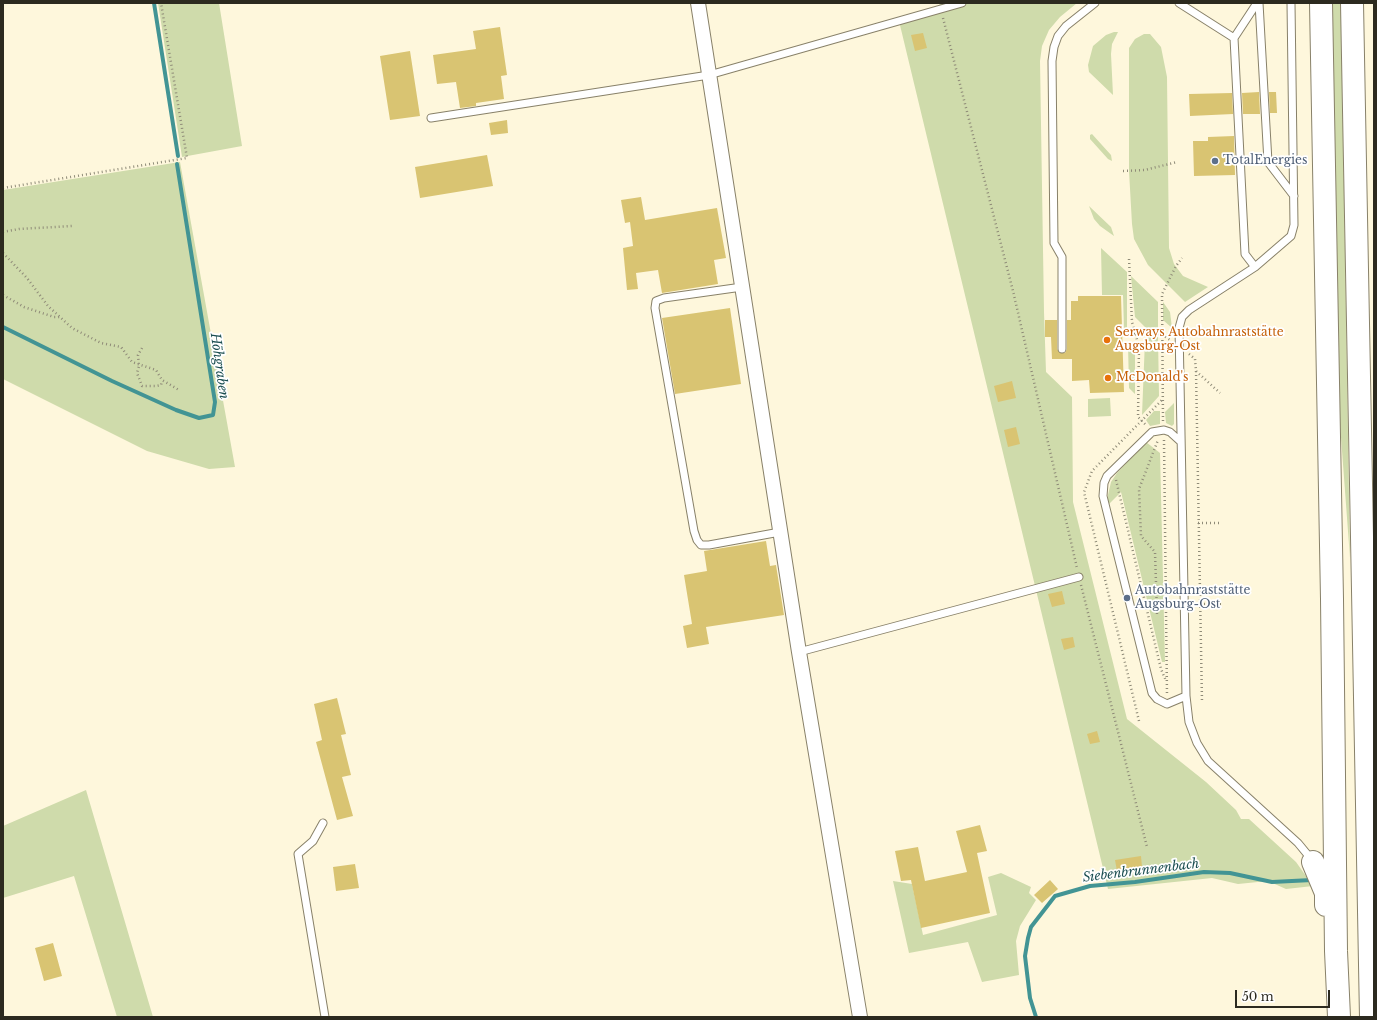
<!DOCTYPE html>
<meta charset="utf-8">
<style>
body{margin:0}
#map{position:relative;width:1377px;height:1020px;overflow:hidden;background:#fef7dc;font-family:"Libre Baskerville",serif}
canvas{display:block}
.frame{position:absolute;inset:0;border:4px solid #2c2a1f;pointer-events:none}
.scale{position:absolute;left:1235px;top:990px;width:95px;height:18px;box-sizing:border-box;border:2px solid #2c2a1f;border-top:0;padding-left:5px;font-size:12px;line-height:14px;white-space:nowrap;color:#2c2a1f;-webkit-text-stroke:3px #fff;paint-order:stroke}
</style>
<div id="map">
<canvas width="1377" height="1020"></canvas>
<div class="frame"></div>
<div class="scale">50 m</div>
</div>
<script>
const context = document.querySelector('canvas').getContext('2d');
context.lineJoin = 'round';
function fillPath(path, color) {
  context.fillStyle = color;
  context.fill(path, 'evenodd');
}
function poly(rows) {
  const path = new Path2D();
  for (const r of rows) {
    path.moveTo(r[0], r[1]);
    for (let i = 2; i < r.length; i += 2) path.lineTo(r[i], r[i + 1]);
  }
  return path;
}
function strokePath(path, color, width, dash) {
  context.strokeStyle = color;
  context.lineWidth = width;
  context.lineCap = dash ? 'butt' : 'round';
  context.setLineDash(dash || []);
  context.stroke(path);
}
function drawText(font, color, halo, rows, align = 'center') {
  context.font = font + ' "Libre Baskerville",serif';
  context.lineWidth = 3.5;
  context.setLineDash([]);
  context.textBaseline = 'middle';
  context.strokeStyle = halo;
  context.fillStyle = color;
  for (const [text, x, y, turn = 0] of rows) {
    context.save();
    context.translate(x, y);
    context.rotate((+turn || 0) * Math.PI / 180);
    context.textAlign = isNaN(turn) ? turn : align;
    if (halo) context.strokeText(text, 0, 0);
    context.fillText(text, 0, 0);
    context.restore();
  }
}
fillPath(poly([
 [158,3,219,3,242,146,182,157],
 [939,3,1077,3,1060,17,1049,30,1042,46,1040,61,1044,312,1046,372,1072,397,1073,502,1127,719,1206,782,1236,810,1241,819,1249,819,1296,862,1313,886,1286,889,1268,881,1238,884,1212,878,1108,889,899,21,941,9],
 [1331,3,1341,3,1350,558,1338,397],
 [1114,32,1118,32,1112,44,1111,54,1113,95,1089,72,1088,65,1093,46,1106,35],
 [1144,34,1150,34,1161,47,1167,77,1169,248,1174,264,1183,276,1208,287,1185,302,1148,265,1134,239,1132,224,1129,171,1129,48,1135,39],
 [1092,134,1111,155,1112,161,1108,159,1090,139,1090,135],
 [180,162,235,467,209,469,147,451,3,379,3,190],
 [1089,206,1111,227,1114,236,1100,226,1094,219],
 [1101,248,1127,272,1127,329,1124,329,1123,295,1102,295],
 [1131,276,1158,302,1158,331,1149,331,1135,317],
 [1163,302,1170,312,1172,328,1163,320],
 [1148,337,1158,337,1159,396,1142,415,1145,340],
 [1128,344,1135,351,1135,394,1129,388],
 [1110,398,1111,416,1088,417,1088,399],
 [1174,403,1174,424,1172,426,1166,423,1165,412],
 [1154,411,1160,411,1160,424,1150,426,1146,420],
 [1146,442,1160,453,1165,662,1162,662,1121,492,1108,505,1108,495,1111,482,1117,473],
 [86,790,153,1017,117,1017,74,876,3,898,3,826],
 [1001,873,1031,887,1029,893,1036,900,1020,926,1016,941,1019,975,982,982,968,942,909,953,893,881,912,884,923,935,997,915,988,877]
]), '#cfdbab');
strokePath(poly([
 [154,3,178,156],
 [3,327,112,381,176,410,199,418,213,415,215,402,177,164],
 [1036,1017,1030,998,1025,956,1028,938,1031,927,1055,896,1090,886,1135,882,1204,872,1230,873,1272,882,1312,880]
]), '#429494', 4);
fillPath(poly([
 [500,27,507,75,501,76,504,99,476,103,476,106,460,108,456,82,437,84,433,55,476,49,473,31],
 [923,33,927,48,915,51,911,35],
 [410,51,420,116,390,120,380,56],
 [1259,92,1260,114,1243,114,1242,93],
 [1269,92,1276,92,1277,113,1270,113],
 [1232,93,1233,114,1190,116,1189,94],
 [507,120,508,133,491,135,489,123],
 [1234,136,1235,175,1194,176,1193,141,1208,141,1208,137],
 [487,155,493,186,420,198,415,167],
 [641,197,645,220,717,208,726,258,714,260,718,284,662,293,658,270,636,273,638,289,627,290,623,248,633,246,630,222,625,223,621,200],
 [1078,296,1121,296,1124,392,1090,393,1089,380,1072,381,1072,359,1052,359,1051,337,1045,337,1045,320,1057,320,1057,349,1060,353,1065,353,1067,349,1067,320,1071,320,1071,301,1078,301],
 [730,308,741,384,675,394,662,318],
 [1012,381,1016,398,998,402,994,386],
 [1016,427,1020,444,1008,447,1004,430],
 [766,541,770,566,776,565,784,615,706,627,709,644,687,648,683,626,692,624,684,575,707,571,704,551],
 [1062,591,1065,604,1052,607,1048,594],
 [1073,637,1075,647,1064,650,1061,639],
 [337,698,346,734,341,735,351,775,342,777,353,816,337,820,316,742,322,740,314,704],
 [1097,731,1100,742,1090,744,1087,734],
 [980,825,987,851,977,853,990,913,921,928,911,880,901,881,895,851,918,847,925,881,967,872,956,831],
 [1141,856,1142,867,1117,871,1115,860],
 [355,864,359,888,336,891,333,867],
 [1050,880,1058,889,1042,903,1034,895],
 [53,943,62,976,44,981,35,948]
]), '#d9c472');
const lane = poly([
 [1179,3,1234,38],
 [1259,3,1268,162,1294,196],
 [1291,3,1294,225,1291,236,1255,267,1189,310,1182,317,1179,328,1186,696,1189,722,1197,743,1208,761,1298,843,1312,860],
 [431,118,709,75,962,3],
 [1255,267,1245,254,1234,38,1257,3],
 [742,287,664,298,656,301,655,308,694,531,697,540,701,545,709,545,780,532],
 [1062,349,1062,257,1054,243,1052,61,1054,47,1058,36,1066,26,1095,3],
 [1181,442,1170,432,1164,430,1152,432,1107,476,1104,483,1103,496,1152,693,1157,699,1167,704,1186,696],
 [799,652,1079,577],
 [323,823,313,841,298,854,325,1017]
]);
const street = poly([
 [698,3,799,652,860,1017]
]);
const highway = poly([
 [1321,3,1332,599,1336,951,1339,1017],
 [1352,3,1371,1017],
 [1313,862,1326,893,1326,905]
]);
strokePath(lane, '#888169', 9);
strokePath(street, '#888169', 16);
strokePath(highway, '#888169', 24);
strokePath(poly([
 [943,18,1013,291,1077,568],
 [1123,171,1145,170,1177,162],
 [3,188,187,158,161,3],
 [3,232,19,229,72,226],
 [3,253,27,278,48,306,72,328,101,343,121,347,132,362,156,370,162,380,179,390],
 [1129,259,1132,322,1139,347,1138,417,1147,426],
 [3,295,24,307,54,317,60,317],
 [1122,334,1161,334,1170,340],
 [142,348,138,355,139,366,137,373,142,386,156,386,161,385,162,381],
 [1189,354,1195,359,1196,371,1220,393],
 [1196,371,1202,702],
 [1163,421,1162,294,1176,266,1182,258],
 [1164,440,1167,695],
 [1116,480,1161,669,1166,681],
 [1198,523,1221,523],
 [1081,585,1147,847],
 [1200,604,1221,604],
 [1157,614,1155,552,1141,536,1139,489,1158,440],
 [1139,721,1084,492,1092,471,1162,400]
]), '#8f8b78', 2.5, [1, 3]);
strokePath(lane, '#fff', 7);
strokePath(street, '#fff', 14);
strokePath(highway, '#fff', 22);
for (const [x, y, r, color] of [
 [1215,161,4,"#5c6f8a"],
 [1107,340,4,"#e8710a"],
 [1108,378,4,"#e8710a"],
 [1127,598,4,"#5c6f8a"]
]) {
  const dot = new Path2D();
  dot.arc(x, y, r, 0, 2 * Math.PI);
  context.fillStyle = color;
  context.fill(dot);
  strokePath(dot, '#fff', 1.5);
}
drawText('12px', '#4e5e75', '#fff', [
 ["TotalEnergies",1223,161],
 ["Autobahnraststätte",1135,591],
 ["Augsburg-Ost",1135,605]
], 'left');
drawText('12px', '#c56008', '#fff', [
 ["Serways Autobahnraststätte",1115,333],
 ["Augsburg-Ost",1115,347],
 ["McDonald's",1116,378]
], 'left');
drawText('italic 13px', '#1c4f52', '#fff', [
 ["Höhgraben",219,366,82],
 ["Siebenbrunnenbach",1141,871,-7]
]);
</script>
